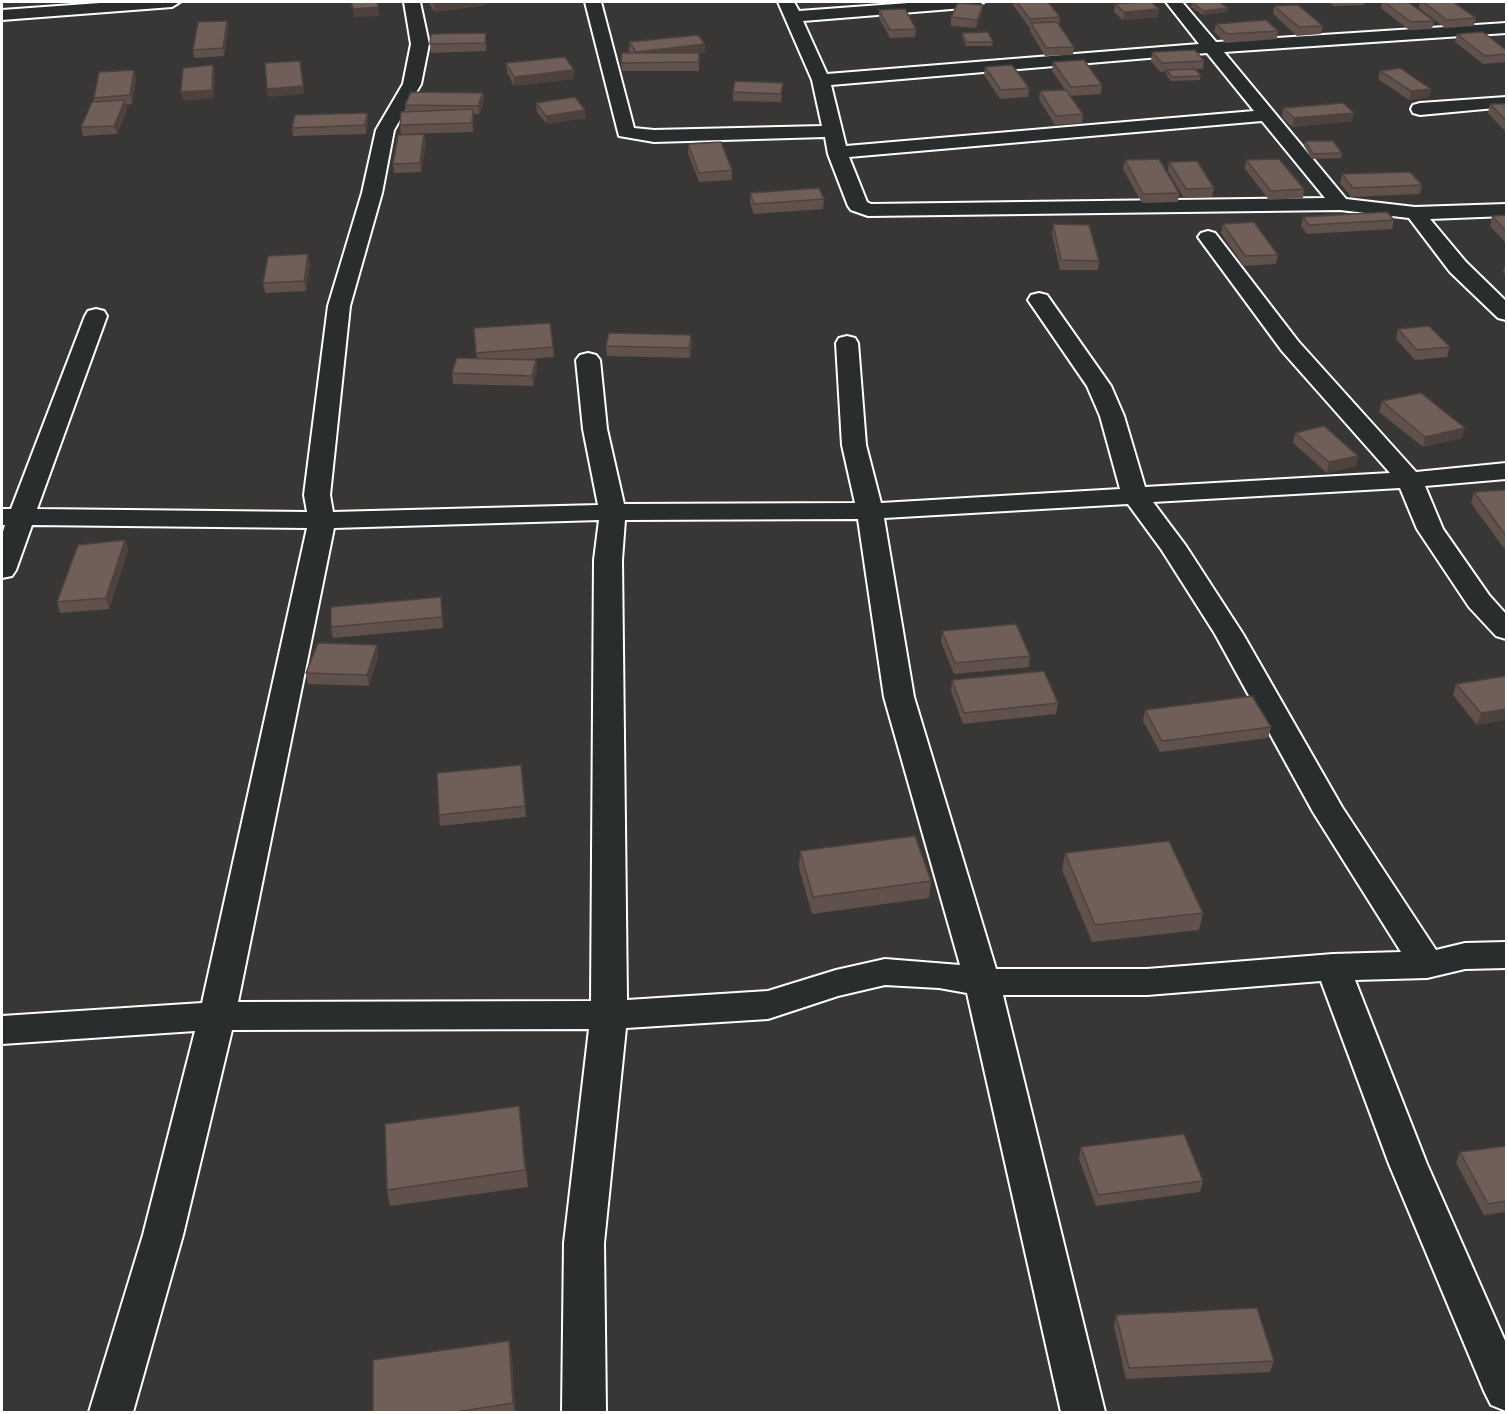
<!DOCTYPE html>
<style>
body{margin:0}
#map{position:relative;width:1508px;height:1414px;overflow:hidden;background:#383736;font-family:"Indie Flower",sans-serif}
canvas{display:block}
.frame{position:absolute;inset:0;border:3px solid #fff;pointer-events:none}
</style>
<div id="map">
<canvas width="1508" height="1414"></canvas>
<div class="frame"></div>
</div>
<script>
const context = document.querySelector('canvas').getContext('2d');
context.lineJoin = 'round';
function poly(rows) {
  const path = new Path2D();
  for (const r of rows) {
    path.moveTo(r[0], r[1]);
    for (let i = 2; i < r.length; i += 2) path.lineTo(r[i], r[i + 1]);
  }
  return path;
}
function strokePath(path, color, width, dash) {
  context.strokeStyle = color;
  context.lineWidth = width;
  context.lineCap = dash ? 'butt' : 'round';
  context.setLineDash(dash || []);
  context.stroke(path);
}
function fillPath(path, color) {
  context.fillStyle = color;
  context.fill(path, 'evenodd');
}
const minor = poly([
 [114,2,180,2,172,7,2,20,2,10,114,2],
 [404,2,420,2,429,44,421,84,394,130,382,193,350,306,330,495,333,512,598,505,583,429,576,360,580,355,588,353,596,355,600,360,607,429,624,504,855,503,842,445,836,343,839,338,847,336,855,338,858,343,866,445,881,503,1120,489,1100,416,1087,386,1028,300,1031,295,1039,293,1047,295,1111,386,1124,416,1145,487,1390,473,1282,351,1198,237,1201,233,1208,231,1215,233,1298,341,1416,472,1506,463,1506,479,1425,486,1443,529,1489,595,1506,614,1506,639,1496,636,1469,607,1417,529,1400,488,1153,502,1186,546,1243,634,1342,807,1436,950,1465,943,1506,942,1506,968,1465,969,1427,978,1355,980,1427,1164,1506,1343,1506,1411,1491,1405,1484,1391,1389,1164,1321,981,1147,995,1003,995,1105,1412,1061,1412,967,993,939,988,885,985,838,996,768,1019,626,1028,604,1243,606,1412,562,1412,564,1243,589,1029,232,1030,183,1235,133,1412,89,1412,143,1235,195,1031,2,1044,2,1016,202,1003,307,528,32,525,16,570,12,576,2,578,2,535,5,525,2,525,2,509,11,509,85,316,88,311,96,309,104,311,107,316,37,509,307,512,304,495,328,306,362,193,376,130,403,84,411,44,404,2],
 [1128,504,1161,549,1215,634,1313,812,1401,952,1333,954,1147,969,996,969,914,697,884,518,1128,504],
 [858,519,884,697,960,965,885,959,836,970,768,991,627,1000,622,560,625,520,858,519],
 [599,520,594,560,591,1001,238,1002,334,528,599,520],
 [585,2,601,2,634,128,654,130,822,126,812,80,778,2,794,2,799,11,922,2,984,2,976,7,803,21,827,74,1199,44,1166,2,1182,2,1216,42,1506,23,1506,33,1224,52,1346,199,1415,207,1506,204,1506,216,1430,219,1466,262,1506,301,1506,320,1498,318,1450,272,1409,218,1340,210,868,216,851,210,848,206,828,154,825,137,654,142,619,136,585,2],
 [1207,53,1254,111,846,146,831,85,1207,53],
 [1262,121,1325,198,871,204,867,202,849,157,1262,121],
 [1506,97,1506,107,1420,115,1413,113,1411,109,1413,105,1420,103,1506,97]
]);
strokePath(minor, '#fff', 4);
fillPath(minor, '#2a2d2e');
fillPath(poly([
 [428,2,486,2,486,5,435,12],
 [1013,2,1048,2,1060,17,1059,24,1074,47,1073,55,1045,56,1030,31,1030,27,1029,27,1013,5],
 [1192,2,1219,2,1228,8,1228,12,1203,15,1191,7,1192,3,1194,3],
 [1328,2,1364,2,1364,5,1334,6],
 [1374,2,1408,2,1434,21,1432,29,1409,30,1381,8,1382,3,1375,3],
 [1420,2,1453,2,1476,18,1474,26,1445,28,1419,8],
 [1115,4,1159,9,1158,17,1123,20,1114,12],
 [983,5,982,13,976,28,951,26,951,17],
 [1274,6,1323,26,1321,34,1297,36,1273,14],
 [879,10,916,29,915,37,890,38,879,18],
 [227,21,228,29,224,56,194,58,193,50],
 [1216,24,1278,31,1277,39,1226,43,1214,32],
 [962,33,993,42,992,46,966,46,962,37],
 [1457,34,1506,50,1506,62,1483,64,1455,42],
 [486,41,486,51,431,53,430,44],
 [629,42,705,53,699,53,699,71,622,71,621,63,631,53,629,51],
 [1152,52,1204,61,1203,69,1196,69,1201,76,1200,80,1171,81,1166,74,1167,71,1160,72,1151,61],
 [1053,62,1102,85,1101,94,1070,96,1083,114,1082,123,1055,125,1039,99,1040,91,1065,90,1052,71],
 [506,63,574,70,574,79,514,86,507,72],
 [985,67,1029,88,1028,97,1000,99,984,75],
 [134,70,136,78,132,104,126,105,127,109,117,134,83,136,81,127,94,102,94,98],
 [1380,71,1431,89,1429,97,1409,100,1378,79],
 [783,83,781,102,733,101,733,92],
 [483,93,484,101,479,114,473,114,473,132,401,134,400,125,406,112,405,105],
 [536,103,586,118,547,124,537,112],
 [1490,104,1506,104,1506,132,1488,113],
 [1283,108,1352,121,1292,127,1282,117],
 [367,113,368,121,366,134,293,136,292,128],
 [1305,141,1342,153,1341,158,1312,159,1304,146],
 [426,143,421,172,394,173,393,164],
 [688,144,732,170,732,180,699,182,688,153],
 [1125,160,1179,193,1178,202,1142,203,1123,169],
 [1246,160,1304,189,1303,198,1269,200,1245,169],
 [1169,162,1214,188,1212,197,1184,198,1168,171],
 [1342,174,1422,185,1420,194,1351,197,1340,183],
 [750,193,824,199,823,209,754,214,750,203],
 [1506,215,1506,243,1490,226,1492,216],
 [1303,217,1394,220,1392,229,1307,234,1301,226],
 [1053,224,1099,261,1098,270,1060,270,1052,234],
 [1223,224,1278,255,1276,264,1244,266,1221,233],
 [1506,262,1506,275,1503,272],
 [310,263,306,291,265,293,263,283],
 [474,328,553,347,554,357,518,360,536,360,537,370,533,386,453,384,452,373,477,359],
 [1398,329,1450,347,1447,357,1415,360,1396,339],
 [691,335,692,345,690,358,607,356,606,346],
 [1382,401,1462,438,1423,447,1379,412],
 [1295,433,1358,456,1356,466,1327,473,1293,443],
 [1506,490,1506,551,1471,503,1474,492],
 [125,540,128,550,109,609,60,613,57,602],
 [441,597,443,628,333,638,331,627],
 [942,631,1030,656,1029,667,954,674,941,642],
 [377,645,378,656,369,686,308,684,306,673],
 [1506,676,1477,725,1453,695,1456,684],
 [952,680,1058,703,1056,714,963,724,951,691],
 [1145,710,1271,727,1268,738,1160,752,1143,721],
 [521,765,526,817,440,826,439,815],
 [800,851,931,881,929,898,812,914,799,868],
 [1065,853,1203,913,1199,930,1092,942,1062,870],
 [521,1123,528,1187,390,1206,387,1190],
 [1506,1146,1506,1212,1484,1215,1456,1163,1460,1152],
 [1081,1147,1203,1181,1200,1192,1096,1206,1079,1159],
 [1116,1315,1274,1361,1270,1372,1126,1379,1114,1326],
 [509,1341,512,1357,515,1413,373,1413]
]), '#60514c');
fillPath(poly([
 [450,2,486,2,486,5,435,12,434,3],
 [983,5,982,13,976,28,977,20],
 [378,7,379,16,354,17,353,9],
 [1228,8,1228,12,1203,15,1204,11],
 [1159,9,1158,17,1123,20,1124,12],
 [227,21,228,29,224,56,223,48],
 [705,44,705,53,636,60,636,52],
 [300,61,304,94,268,97,267,89],
 [213,65,215,74,214,98,183,101,181,92],
 [134,70,136,78,132,104,130,95],
 [574,70,574,79,514,86,514,77],
 [1431,89,1429,97,1409,100,1411,91],
 [483,93,484,101,479,114,478,106],
 [125,100,127,109,117,134,114,126],
 [473,109,474,118,473,132,472,123],
 [585,110,586,118,547,124,546,116],
 [367,113,368,121,366,134,365,125],
 [1354,113,1352,121,1292,127,1294,118],
 [424,134,426,143,421,172,420,163],
 [308,254,310,263,306,291,304,281],
 [691,335,692,345,690,358,689,348],
 [536,360,537,370,533,386,532,376],
 [1465,428,1462,438,1423,447,1425,437],
 [1358,456,1356,466,1327,473,1329,462],
 [125,540,128,550,109,609,106,598],
 [377,645,378,656,369,686,367,675],
 [1506,709,1506,720,1477,725,1481,713],
 [509,1341,512,1357,515,1413,513,1403]
]), '#4e423e');
const building = poly([
 [351,2,377,2,378,7,353,9,351,2],
 [433,2,450,2,434,3,433,2],
 [1017,2,1048,2,1060,17,1030,19,1017,2],
 [1140,2,1151,2,1159,9,1124,12,1115,4,1140,2],
 [1203,2,1219,2,1228,8,1204,11,1192,3,1203,2],
 [1384,2,1408,2,1434,21,1411,22,1384,2],
 [1423,2,1453,2,1476,18,1447,20,1423,2],
 [958,3,983,5,977,20,951,17,958,3],
 [1298,5,1323,26,1299,27,1274,6,1298,5],
 [905,9,916,29,890,30,879,10,905,9],
 [1266,20,1278,31,1227,34,1216,24,1266,20],
 [227,21,223,48,193,50,198,22,227,21],
 [1057,22,1074,47,1046,48,1031,23,1057,22],
 [988,32,993,42,966,42,962,33,988,32],
 [1483,32,1506,50,1506,54,1485,56,1457,34,1483,32],
 [486,33,485,43,430,44,431,34,486,33],
 [698,35,705,44,636,52,629,42,698,35],
 [1195,50,1204,61,1162,63,1152,52,1195,50],
 [622,53,699,53,699,62,621,63,622,53],
 [565,57,574,70,514,77,506,63,565,57],
 [1084,60,1102,85,1071,87,1053,62,1084,60],
 [300,61,303,86,267,89,265,63,300,61],
 [213,65,212,90,181,92,183,68,213,65],
 [1012,65,1029,88,1001,90,985,67,1012,65],
 [1400,68,1431,89,1411,91,1380,71,1400,68],
 [1195,69,1201,76,1172,77,1167,70,1195,69],
 [134,70,130,95,94,98,99,72,134,70],
 [735,81,783,83,781,94,733,92,735,81],
 [1066,90,1083,114,1056,116,1040,91,1066,90],
 [411,92,483,93,478,106,405,105,411,92],
 [575,97,585,110,546,116,536,103,575,97],
 [125,100,114,126,81,127,92,102,125,100],
 [1343,103,1354,113,1294,118,1283,108,1343,103],
 [1490,104,1506,104,1506,121,1490,104],
 [473,109,472,123,400,125,401,112,473,109],
 [367,113,365,125,292,128,295,115,367,113],
 [424,134,420,163,393,164,398,135,424,134],
 [1305,141,1333,141,1342,153,1313,154,1305,141],
 [721,142,732,170,699,173,688,144,721,142],
 [1159,159,1179,193,1143,194,1125,160,1159,159],
 [1279,159,1304,189,1271,191,1246,160,1279,159],
 [1197,161,1214,188,1186,189,1169,162,1197,161],
 [1410,172,1422,185,1353,188,1342,174,1410,172],
 [819,188,824,199,754,204,750,193,819,188],
 [1387,212,1394,220,1309,225,1303,217,1387,212],
 [1506,215,1506,231,1492,216,1506,215],
 [1254,222,1278,255,1245,256,1223,224,1254,222],
 [1053,224,1089,225,1099,261,1061,260,1053,224],
 [308,254,304,281,263,283,268,256,308,254],
 [550,323,553,347,476,353,474,328,550,323],
 [1429,326,1450,347,1417,350,1398,329,1429,326],
 [609,333,691,335,689,348,606,346,609,333],
 [457,358,536,360,532,376,452,373,457,358],
 [1421,393,1465,428,1425,437,1382,401,1421,393],
 [1324,426,1358,456,1329,462,1295,433,1324,426],
 [1506,490,1506,536,1474,492,1506,490],
 [125,540,106,598,57,602,78,545,125,540],
 [441,597,442,617,331,627,331,607,441,597],
 [1016,624,1030,656,955,663,942,631,1016,624],
 [318,643,377,645,367,675,306,673,318,643],
 [1044,671,1058,703,964,713,952,680,1044,671],
 [1506,676,1506,709,1481,713,1456,684,1506,676],
 [1252,696,1271,727,1162,741,1145,710,1252,696],
 [521,765,525,806,439,815,437,773,521,765],
 [915,836,931,881,813,897,800,851,915,836],
 [1169,841,1203,913,1095,925,1065,853,1169,841],
 [519,1106,525,1170,387,1190,385,1124,519,1106],
 [1184,1134,1203,1181,1098,1195,1081,1147,1184,1134],
 [1506,1146,1506,1201,1488,1204,1460,1152,1506,1146],
 [1257,1308,1274,1361,1129,1368,1116,1315,1257,1308],
 [509,1341,513,1403,449,1413,373,1413,373,1360,509,1341]
]);
fillPath(building, '#705e58');
strokePath(building, '#4e423e', 1.5);
</script>
